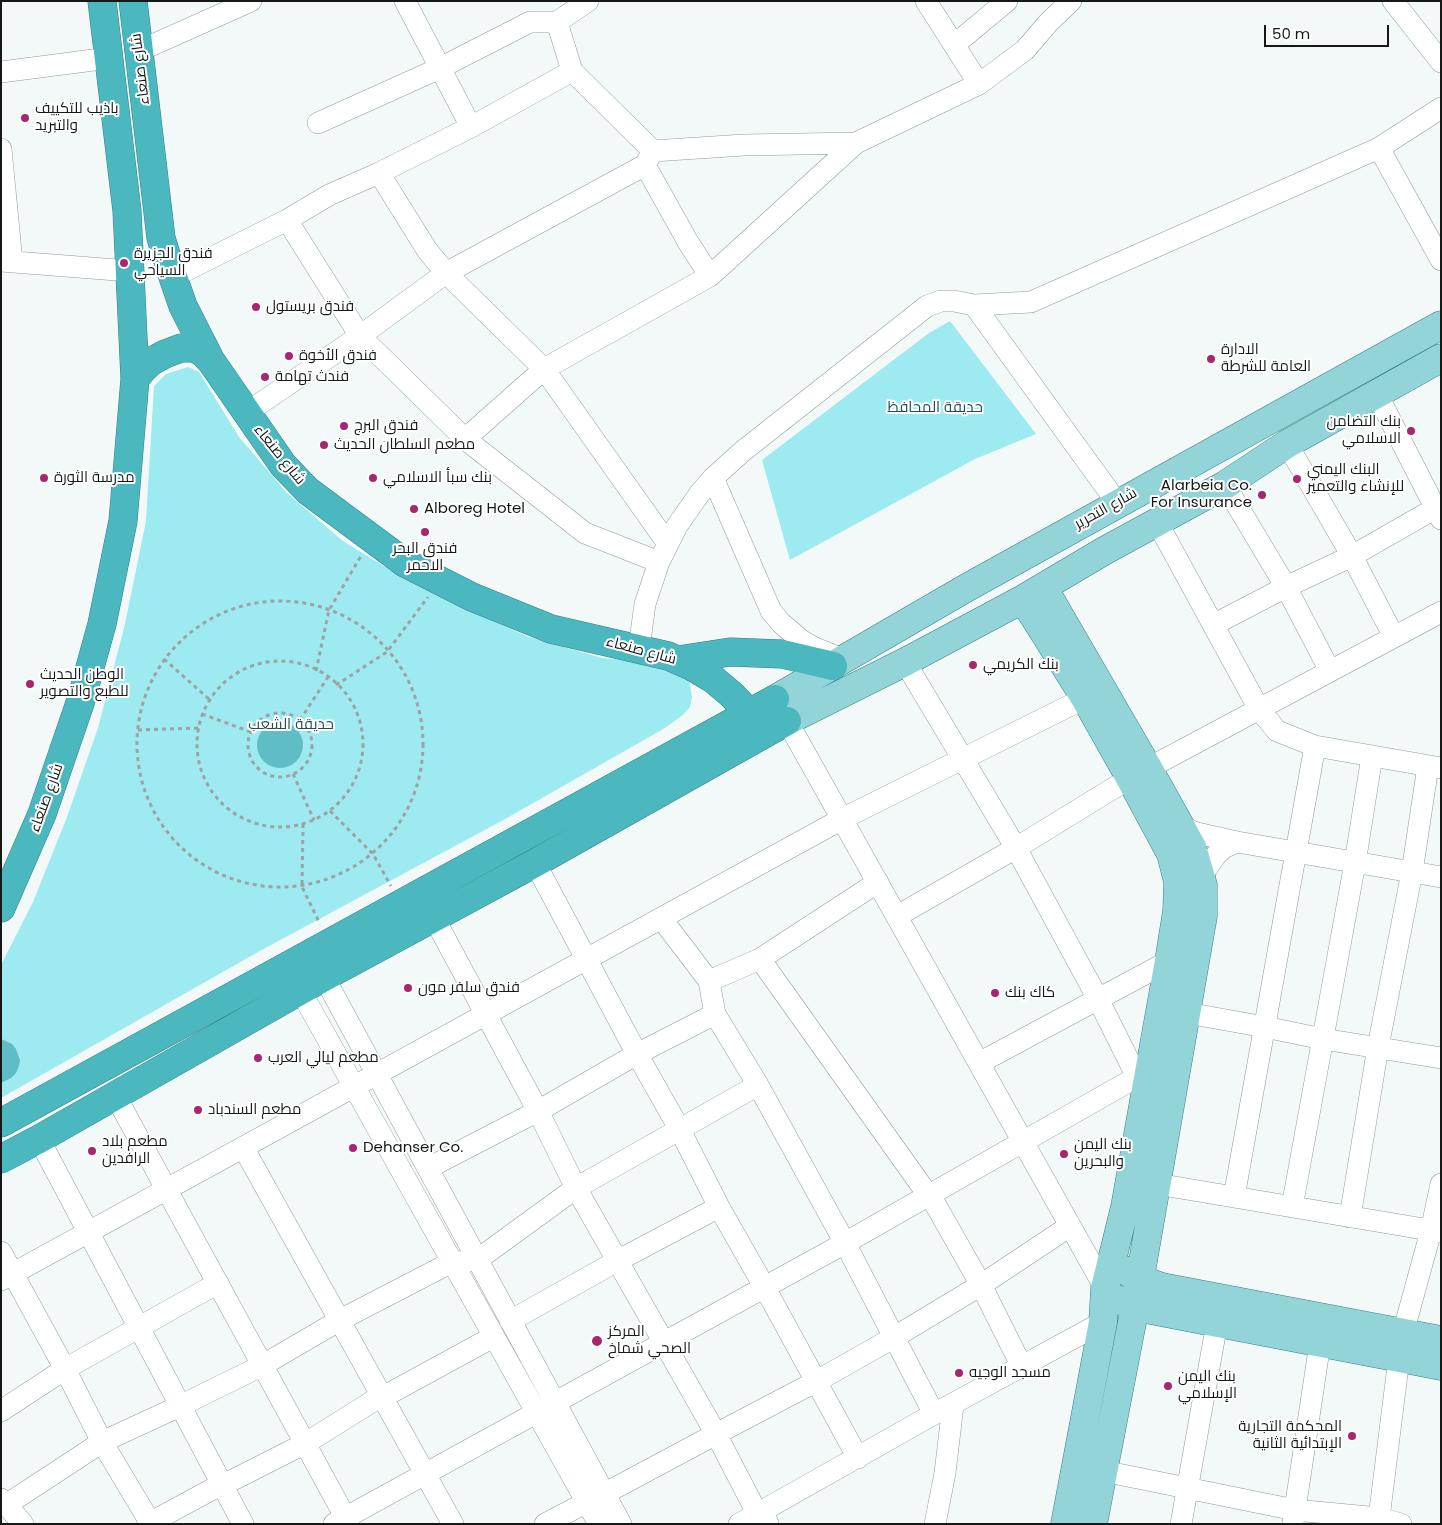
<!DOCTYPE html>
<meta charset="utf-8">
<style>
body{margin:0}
#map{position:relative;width:1442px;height:1525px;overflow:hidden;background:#f3f9f9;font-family:Poppins,sans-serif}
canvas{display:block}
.frame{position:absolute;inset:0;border:2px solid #161818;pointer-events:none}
.scale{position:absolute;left:1264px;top:25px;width:125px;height:22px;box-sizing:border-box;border:2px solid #161818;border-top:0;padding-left:6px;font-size:15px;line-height:18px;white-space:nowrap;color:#161818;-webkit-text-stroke:4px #fff;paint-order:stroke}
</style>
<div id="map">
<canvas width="1442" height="1525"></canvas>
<div class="frame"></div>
<div class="scale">50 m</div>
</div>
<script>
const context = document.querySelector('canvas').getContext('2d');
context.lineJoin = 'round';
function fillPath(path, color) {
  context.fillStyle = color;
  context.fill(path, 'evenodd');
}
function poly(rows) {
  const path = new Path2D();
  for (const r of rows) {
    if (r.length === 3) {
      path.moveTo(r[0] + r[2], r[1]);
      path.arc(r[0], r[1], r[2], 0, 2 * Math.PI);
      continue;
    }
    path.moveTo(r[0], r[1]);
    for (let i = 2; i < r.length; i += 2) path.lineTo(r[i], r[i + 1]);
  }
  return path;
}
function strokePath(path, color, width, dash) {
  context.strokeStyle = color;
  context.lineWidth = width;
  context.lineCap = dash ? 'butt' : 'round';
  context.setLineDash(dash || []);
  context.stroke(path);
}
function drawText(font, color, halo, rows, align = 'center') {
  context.font = font + ' Poppins,Cairo,sans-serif';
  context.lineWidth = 4;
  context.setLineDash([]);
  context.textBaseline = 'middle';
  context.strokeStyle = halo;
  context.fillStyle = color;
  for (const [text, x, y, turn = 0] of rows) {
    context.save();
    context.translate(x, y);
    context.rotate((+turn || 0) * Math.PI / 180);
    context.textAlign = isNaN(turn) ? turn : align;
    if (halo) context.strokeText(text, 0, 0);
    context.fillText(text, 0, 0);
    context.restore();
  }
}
fillPath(poly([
 [950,321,1036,434,975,459,790,560,762,460,929,333],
 [188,367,199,372,239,437,287,493,343,541,403,578,459,606,529,637,602,658,664,664,683,672,690,684,692,698,690,707,683,715,665,728,507,818,258,952,1,1098,1,965,33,902,67,817,98,728,125,624,146,521,154,386,166,374]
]), '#9deaf0');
fillPath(poly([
 [280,745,23],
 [1,1039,12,1044,16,1049,20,1060,19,1066,16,1073,11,1078,3,1082,1,1082]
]), '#5fbec5');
const minor = poly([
 [405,1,471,127],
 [926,1,979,84],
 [1393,1,1441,62],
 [954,45,1007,1],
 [139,51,251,1],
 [572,71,653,151],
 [1,72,109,58],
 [318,123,440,68,530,22,557,22],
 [1379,148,1441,260],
 [1,149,12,262],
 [645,165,688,242,710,276],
 [379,173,427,250,446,273,544,369,668,544],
 [287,220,360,336,465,439,585,533,659,562],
 [1,261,130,271],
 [173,277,287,220,329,195,379,173,471,127,572,71,557,22,588,1],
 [974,305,1118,504],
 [1377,394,1441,519],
 [246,413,360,336,446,273,645,165,653,151,744,145,856,143],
 [465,439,544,369,710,276,856,143,979,84,1025,50,1048,23,1071,1],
 [1287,444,1352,556,1394,637],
 [713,478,771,611,781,623,801,640,815,648,840,658],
 [1225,485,1286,587,1330,671],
 [1157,522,1259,709,1277,731,1315,746,1441,768],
 [1213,625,1286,587,1352,556,1441,505],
 [639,648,645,604,659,562,677,526,700,493,713,478,743,451,927,306,941,301,954,301,974,305,1031,302,1379,148,1441,108],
 [905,662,1016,848,1098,999,1137,1077],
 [787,721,1105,1288],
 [1177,820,1189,830,1197,833,1237,842,1225,847,1216,855,1205,871,1203,885],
 [1237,842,1441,877],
 [535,863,637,1054,680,1130,719,1207,765,1288,858,1458],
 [897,916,1016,848,1130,778,1441,612],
 [434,918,538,1111,576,1188,716,1434,757,1513,767,1521,768,1524],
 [661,918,709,981,715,1014,758,1085,845,1243,934,1414],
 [760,959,928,1195,930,1195,981,1285,1022,1367],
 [324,977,621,1524],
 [709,981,760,959,878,882],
 [300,990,599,1524],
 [1187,1013,1265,1027,1323,1039,1441,1058],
 [979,1063,1169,961],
 [115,1095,349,1524],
 [39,1139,243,1524],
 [243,1147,453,1524],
 [428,1168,538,1111,637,1054,715,1014],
 [1157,1184,1441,1232],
 [1234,1197,1315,746],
 [1292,1207,1355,863,1372,756],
 [1350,1217,1378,1047,1412,872,1428,766],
 [1,1252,65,1369,102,1442,151,1524],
 [1,1280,842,819,1085,698],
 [510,1321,617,1261,719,1207],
 [1403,1333,1431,1231,1441,1184],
 [1,1411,65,1369,218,1283],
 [1103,1471,1295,1510,1379,1518,1401,1524],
 [1,1499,23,1524],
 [6,1505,102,1442,180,1406,263,1365,340,1320,450,1263,477,1260,576,1188,758,1085],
 [1379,1518,1399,1358],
 [1293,1523,1320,1343],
 [148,1524,220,1485,223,1485,306,1443,381,1396,383,1397,493,1337],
 [334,1524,845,1243,1149,1070],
 [545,1524,585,1503,587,1503,716,1434,817,1381,893,1338,981,1285,1070,1226],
 [739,1524,934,1414,1103,1322],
 [935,1524,945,1473,953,1405],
 [1181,1524,1217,1323]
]);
const major = poly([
 [1043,587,1148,768,1192,847,1203,885,1203,916,1135,1307,1093,1524],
 [1023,599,1085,698,1130,778,1171,854,1178,882,1177,911,1169,961,1125,1207,1105,1288,1103,1322,1065,1524],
 [775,699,968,587,1441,325],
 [787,721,905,662,1023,599,1104,551,1225,485,1287,444,1441,358],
 [1124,1270,1139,1279,1162,1287,1441,1340],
 [1120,1300,1135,1307,1441,1366]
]);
const highway = poly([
 [133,1,161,238,173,277,183,306,211,361,283,465,308,491,405,563,472,597,551,629,668,656,691,666,713,679,732,695,749,713],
 [135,379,143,369,152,361,165,354,181,348,194,348,202,352,211,361],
 [678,660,730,652,782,654,833,666],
 [1,908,42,814,81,700,102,624,123,521,135,379,127,211,102,1],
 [1,1123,775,699],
 [1,1159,39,1139,324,977,535,863,787,721]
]);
strokePath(minor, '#959a9a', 22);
strokePath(major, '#388085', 29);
strokePath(highway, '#388085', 29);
strokePath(poly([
 [280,744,143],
 [164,659,210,700],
 [280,744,83],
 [316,671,329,610,361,556],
 [336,685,387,652,428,597],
 [280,745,32],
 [202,714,251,732],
 [300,720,328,677],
 [138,730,199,728],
 [293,774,314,820],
 [330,811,373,854,391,886],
 [303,824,302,887,320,924]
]), '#9ea2a2', 3, [4, 4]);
strokePath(minor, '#fff', 21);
strokePath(major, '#93d4d9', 28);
strokePath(highway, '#4bb8bf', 28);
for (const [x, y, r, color] of [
 [25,118,5,"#a92570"],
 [124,263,5,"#a92570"],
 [256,307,5,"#a92570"],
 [289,356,5,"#a92570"],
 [1211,359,5,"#a92570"],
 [265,377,5,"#a92570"],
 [344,426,5,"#a92570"],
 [1411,431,5,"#a92570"],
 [324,445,5,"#a92570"],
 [44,478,5,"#a92570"],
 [373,478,5,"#a92570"],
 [1297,479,5,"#a92570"],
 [1262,495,5,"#a92570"],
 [414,509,5,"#a92570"],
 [425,532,5,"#a92570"],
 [973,665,5,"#a92570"],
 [30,684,5,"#a92570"],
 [408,988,5,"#a92570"],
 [995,993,5,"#a92570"],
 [258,1058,5,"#a92570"],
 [198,1110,5,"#a92570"],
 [353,1148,5,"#a92570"],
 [92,1151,5,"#a92570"],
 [1064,1154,5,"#a92570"],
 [597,1341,6,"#a92570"],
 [959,1373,5,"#a92570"],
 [1168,1386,5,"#a92570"],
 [1352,1436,5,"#a92570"]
]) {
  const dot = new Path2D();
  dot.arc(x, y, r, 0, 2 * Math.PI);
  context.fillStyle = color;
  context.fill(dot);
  strokePath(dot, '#fff', 2);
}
drawText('15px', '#161818', '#fff', [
 ["شارع صنعاء",141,69,-97],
 ["شارع صنعاء",279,455,51],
 ["شارع التحرير",1106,509,-29],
 ["شارع صنعاء",641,651,15],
 ["شارع صنعاء",47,798,-70]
]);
drawText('15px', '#161818', '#fff', [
 ["باذيب للتكييف",35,109],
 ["والتبريد",35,126],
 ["فندق الجزيرة",134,254],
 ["السياحي",134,271],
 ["فندق بريستول",266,307],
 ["الادارة",1221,350],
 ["العامة للشرطة",1221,367],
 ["فندق الأخوة",299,356],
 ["فندث تهامة",275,377],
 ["بنك التضامن",1401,422,"right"],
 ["الاسلامي",1401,439,"right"],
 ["فندق البرج",354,426],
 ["مطعم السلطان الحديث",334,445],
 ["البنك اليمني",1307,470],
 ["للإنشاء والتعمير",1307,487],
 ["مدرسة الثورة",54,478],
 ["بنك سبأ الاسلامي",383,478],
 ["Alarbeia Co.",1252,486,"right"],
 ["For Insurance",1252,503,"right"],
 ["Alboreg Hotel",424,509],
 ["فندق البحر",425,549,"center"],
 ["الاحمر",425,566,"center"],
 ["بنك الكريمي",983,665],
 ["الوطن الحديث",40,675],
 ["للطبع والتصوير",40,692],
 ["فندق سلفر مون",418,988],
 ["كاك بنك",1005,993],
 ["مطعم ليالي العرب",268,1058],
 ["مطعم السندباد",208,1110],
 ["مطعم بلاد",102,1142],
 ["الرافدين",102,1159],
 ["بنك اليمن",1074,1145],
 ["والبحرين",1074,1162],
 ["Dehanser Co.",363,1148],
 ["المركز",608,1332],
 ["الصحي شماخ",608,1349],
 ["مسجد الوجيه",969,1373],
 ["بنك اليمن",1178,1377],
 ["الإسلامي",1178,1394],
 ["المحكمة التجارية",1342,1427,"right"],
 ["الإبتدائية الثانية",1342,1444,"right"]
], 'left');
drawText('15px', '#234e51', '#fff', [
 ["حديقة المحافظ",935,408],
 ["حديقة الشعب",291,725]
]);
</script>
